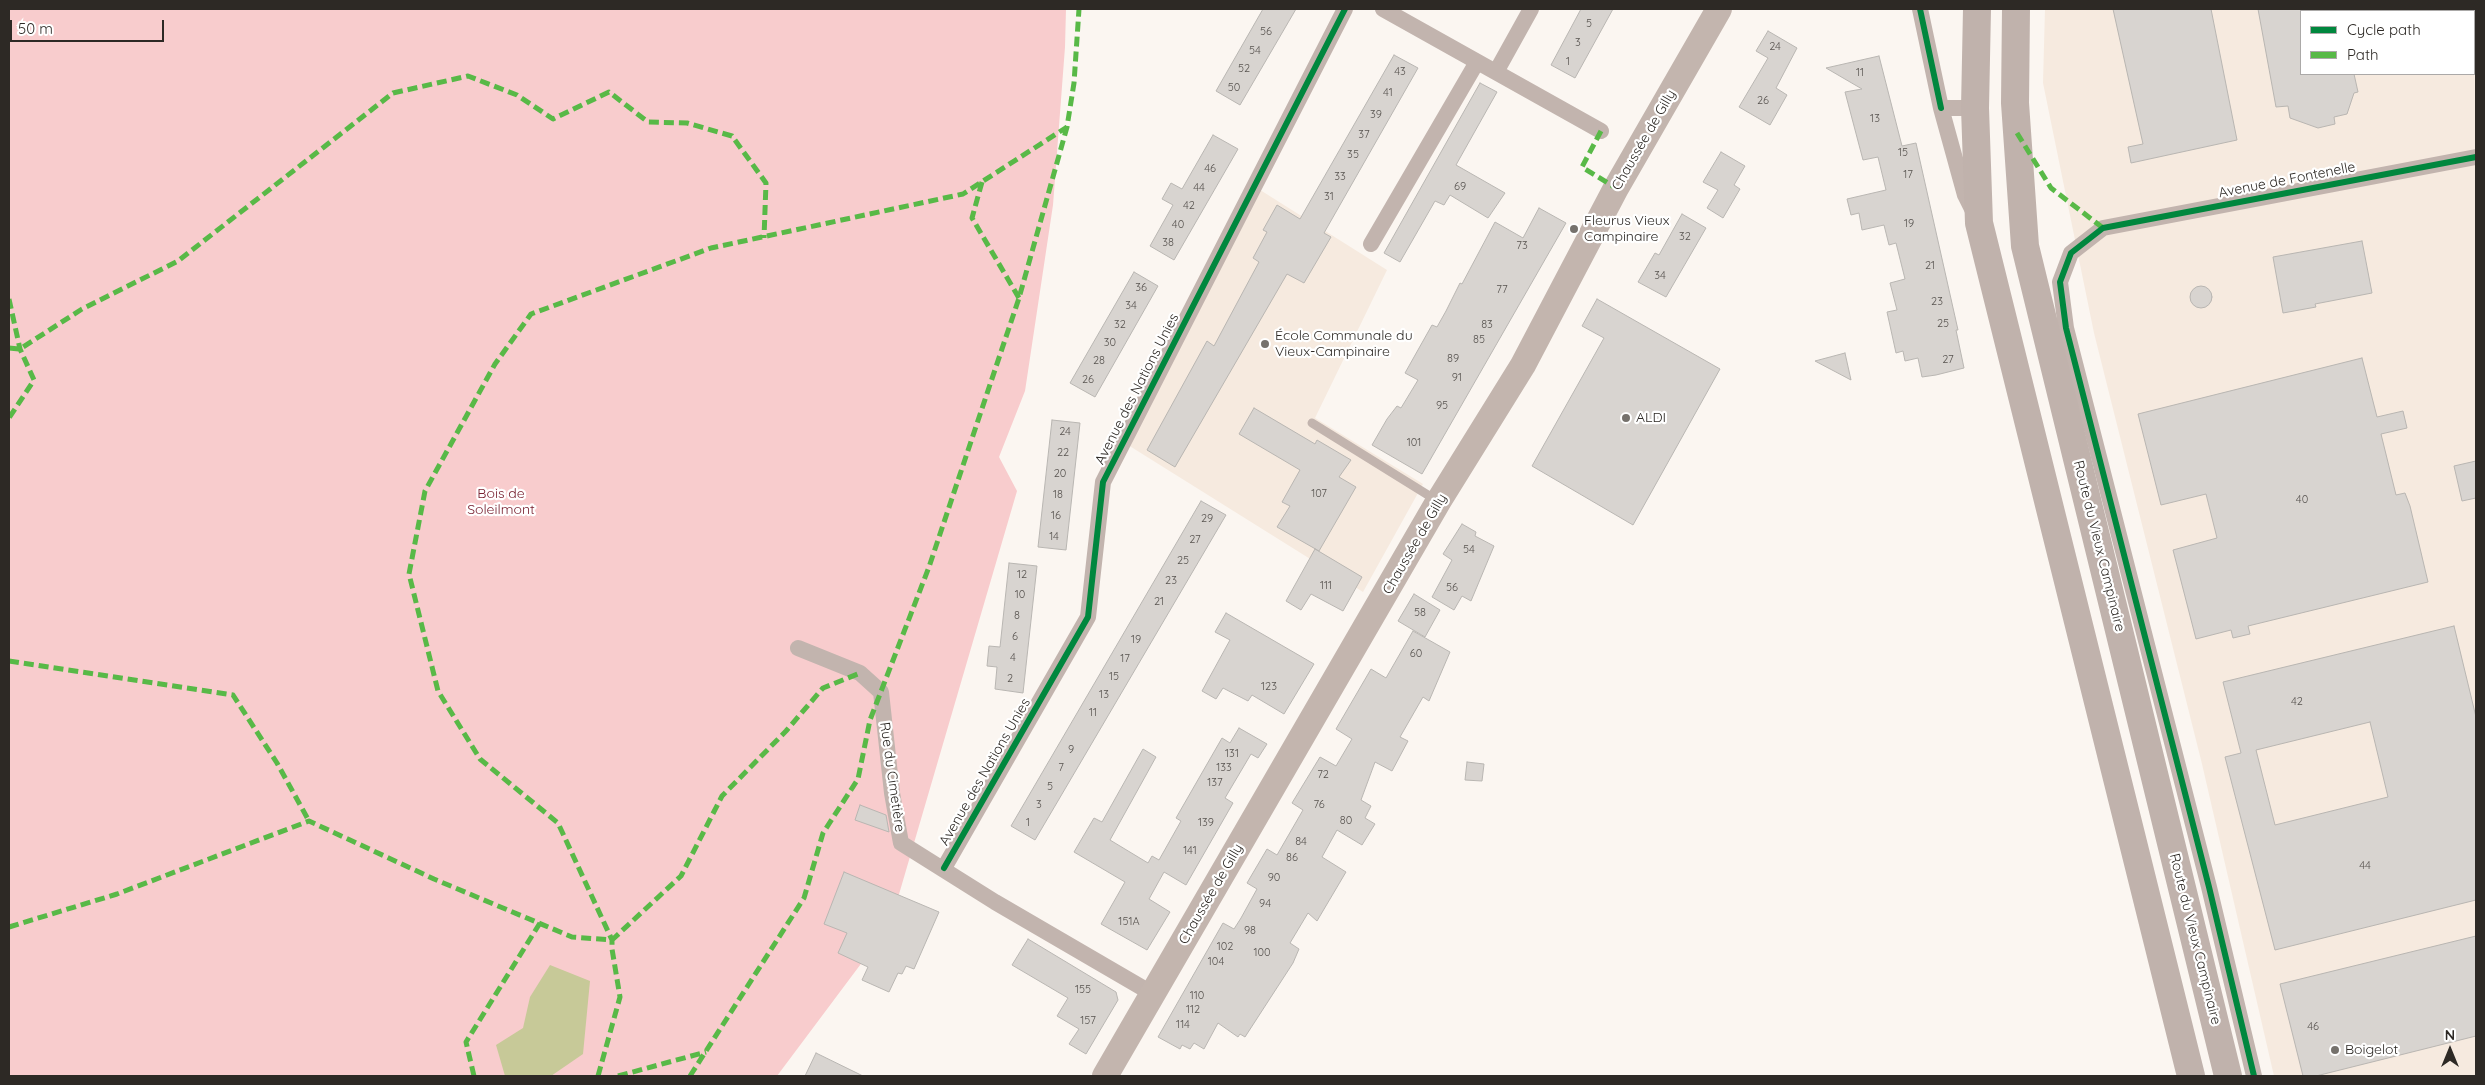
<!DOCTYPE html>
<meta charset="utf-8">
<style>
body{margin:0}
#map{position:relative;width:2485px;height:1085px;overflow:hidden;background:#fbf6f1;font-family:Quicksand,sans-serif}
canvas{display:block}
.frame{position:absolute;inset:0;border:10px solid #2d2925;pointer-events:none}
.legend{position:absolute;left:2300px;top:10px;width:175px;height:65px;box-sizing:border-box;background:#fff;border:1px solid #aba9a8;margin:0;padding:6px 9px;list-style:none;font-size:15px;color:#2d2925}
.legend li{display:flex;align-items:center;gap:10px;height:25px}
.legend b{width:25px;border:1px solid #aba9a8}
.north{position:absolute;left:2425px;top:1025px;width:50px;height:50px;-webkit-text-stroke:4px #fff;paint-order:stroke;rotate:0deg;font-size:14px;font-weight:700;line-height:20px;text-align:center;color:#2d2925}
.north::after{content:'';display:block;margin:auto;width:18px;height:22px;background:#2d2925;clip-path:polygon(50% 0,100% 100%,50% 72%,0 100%)}
.scale{position:absolute;left:10px;top:20px;width:154px;height:22px;box-sizing:border-box;border:2px solid #2d2925;border-top:0;padding-left:6px;font-size:15px;line-height:18px;white-space:nowrap;color:#2d2925;-webkit-text-stroke:4px #fff;paint-order:stroke}
</style>
<div id="map">
<canvas width="2485" height="1085"></canvas>
<div class="frame"></div>
<ul class="legend">
<li><b style="height:6px;background:#00873e"></b>Cycle path</li>
<li><b style="height:6px;background:#58b947"></b>Path</li>
</ul>
<div class="north">N</div>
<div class="scale">50 m</div>
</div>
<script>
const context = document.querySelector('canvas').getContext('2d');
context.lineJoin = 'round';
function fillPath(path, color) {
  context.fillStyle = color;
  context.fill(path, 'evenodd');
}
function poly(rows) {
  const path = new Path2D();
  for (const r of rows) {
    if (r.length === 3) {
      path.moveTo(r[0] + r[2], r[1]);
      path.arc(r[0], r[1], r[2], 0, 2 * Math.PI);
      continue;
    }
    path.moveTo(r[0], r[1]);
    for (let i = 2; i < r.length; i += 2) path.lineTo(r[i], r[i + 1]);
  }
  return path;
}
function strokePath(path, color, width, dash) {
  context.strokeStyle = color;
  context.lineWidth = width;
  context.lineCap = dash ? 'butt' : 'round';
  context.setLineDash(dash || []);
  context.stroke(path);
}
function drawText(font, color, halo, rows, align = 'center') {
  context.font = font + ' Quicksand,sans-serif';
  context.lineWidth = 4.5;
  context.setLineDash([]);
  context.textBaseline = 'middle';
  context.strokeStyle = halo;
  context.fillStyle = color;
  for (const [text, x, y, turn = 0] of rows) {
    context.save();
    context.translate(x, y);
    context.rotate((+turn || 0) * Math.PI / 180);
    context.textAlign = isNaN(turn) ? turn : align;
    if (halo) context.strokeText(text, 0, 0);
    context.fillText(text, 0, 0);
    context.restore();
  }
}
fillPath(poly([
 [2045,9,2476,9,2476,1076,2274,1076,2202,764,2094,333,2043,83],
 [2301,11,2474,11,2474,74,2301,74],
 [1257,188,1387,270,1315,418,1423,484,1363,592,1128,445]
]), '#f6eadf');
fillPath(poly([
 [9,9,1066,9,1065,47,1053,205,1025,391,999,457,1017,491,890,925,777,1076,9,1076]
]), '#f8cccd');
fillPath(poly([
 [550,965,590,981,583,1054,551,1076,505,1076,496,1045,523,1028,530,997]
]), '#c7c998');
const building = poly([
 [1263,9,1296,9,1240,105,1216,91,1263,9],
 [1581,9,1613,9,1575,78,1551,65,1581,9],
 [2113,9,2211,9,2237,140,2131,163,2128,147,2143,144,2113,9],
 [2258,9,2301,9,2301,74,2354,74,2358,92,2354,93,2347,114,2334,117,2335,124,2318,128,2290,118,2288,106,2276,107,2258,9],
 [1768,31,1797,48,1776,88,1787,95,1770,125,1739,107,1768,58,1756,51,1768,31],
 [1394,55,1418,68,1324,233,1331,237,1304,283,1287,274,1175,467,1147,450,1207,341,1214,346,1259,262,1253,258,1267,232,1263,230,1277,205,1300,219,1394,55],
 [1879,56,1902,146,1916,143,1958,330,1956,330,1964,368,1936,375,1922,377,1918,358,1905,361,1903,351,1896,353,1887,312,1897,310,1890,283,1905,279,1896,243,1889,245,1884,225,1862,230,1859,213,1851,215,1847,199,1886,190,1878,157,1863,160,1845,92,1862,89,1826,68,1879,56],
 [1480,83,1497,92,1456,165,1505,193,1488,218,1450,195,1444,205,1435,201,1400,262,1384,253,1480,83],
 [1213,135,1238,149,1174,260,1150,246,1173,205,1162,199,1171,183,1182,189,1213,135],
 [1721,152,1745,166,1734,185,1740,189,1723,218,1707,208,1718,190,1703,182,1721,152],
 [1539,208,1566,223,1422,474,1372,445,1387,419,1397,406,1401,408,1418,380,1405,373,1432,325,1437,327,1446,311,1460,283,1462,284,1495,222,1523,238,1539,208],
 [1682,214,1706,228,1666,297,1638,282,1655,253,1659,255,1682,214],
 [2362,241,2372,293,2315,304,2316,307,2283,313,2273,257,2362,241],
 [1134,272,1158,286,1095,397,1070,383,1134,272],
 [2201,297,11],
 [1597,299,1720,369,1633,525,1532,466,1604,338,1582,326,1597,299],
 [1845,353,1851,380,1815,361,1845,353],
 [2362,358,2377,417,2403,411,2407,428,2381,434,2396,495,2405,493,2410,506,2428,582,2248,626,2250,634,2233,638,2231,630,2196,639,2173,550,2217,538,2206,494,2161,505,2138,414,2362,358],
 [1254,408,1315,444,1317,440,1351,460,1339,477,1356,487,1319,551,1277,527,1290,506,1282,502,1300,470,1239,434,1254,408],
 [1052,420,1080,423,1066,550,1038,547,1052,420],
 [2476,461,2476,498,2462,501,2454,466,2476,461],
 [1201,501,1226,515,1035,840,1011,826,1201,501],
 [1462,524,1476,532,1475,536,1494,546,1471,601,1462,596,1454,610,1432,597,1452,560,1443,554,1462,524],
 [1315,549,1362,577,1343,611,1311,594,1301,610,1286,601,1315,549],
 [1009,563,1037,566,1023,693,995,689,997,667,987,666,989,646,1000,647,1009,563],
 [1414,594,1440,610,1425,637,1398,621,1414,594],
 [1226,613,1314,664,1284,714,1252,695,1248,701,1223,688,1216,699,1202,691,1230,640,1215,632,1226,613],
 [2454,626,2476,717,2476,900,2275,950,2225,757,2241,753,2223,682,2454,626],
 [2370,722,2388,797,2275,825,2256,750,2370,722],
 [1413,631,1450,652,1429,701,1423,697,1400,737,1408,741,1392,771,1375,762,1361,800,1371,806,1365,818,1375,824,1362,845,1337,830,1322,857,1346,872,1317,921,1308,913,1290,943,1299,949,1293,963,1245,1037,1240,1034,1238,1037,1218,1023,1204,1049,1194,1043,1190,1049,1182,1045,1180,1049,1158,1037,1223,923,1234,929,1241,918,1257,889,1247,883,1267,849,1277,855,1303,810,1292,803,1320,757,1336,766,1352,739,1336,729,1371,669,1386,678,1413,631],
 [1239,728,1267,744,1258,758,1251,754,1225,798,1233,803,1186,885,1164,872,1149,899,1170,912,1147,950,1101,924,1125,882,1074,852,1094,818,1102,822,1143,749,1156,757,1110,840,1148,863,1152,856,1159,860,1181,821,1176,818,1222,738,1230,743,1239,728],
 [1467,762,1484,764,1482,781,1465,780,1467,762],
 [860,805,886,815,889,832,855,820,860,805],
 [844,872,939,912,914,969,906,966,902,974,898,973,889,992,862,980,868,967,838,953,847,933,824,924,844,872],
 [2476,936,2476,1036,2316,1076,2303,1076,2280,984,2476,936],
 [1028,939,1116,992,1118,1000,1086,1054,1069,1044,1079,1029,1057,1016,1068,998,1012,965,1028,939],
 [816,1053,863,1076,805,1076,816,1053]
]);
fillPath(building, '#d8d4d0');
strokePath(building, '#b9b6b2', 1);
strokePath(poly([
 [1312,423,1436,500]
]), '#c2b4ae', 9);
strokePath(poly([
 [1383,9,1601,131],
 [1920,9,1941,108],
 [1496,72,1531,9],
 [1973,211,1965,195,1941,108,1975,108],
 [1371,244,1477,62],
 [798,648,860,673,881,692,892,793,901,843,995,902,1153,994],
 [944,868,1088,617,1103,482,1345,9],
 [2254,1076,2209,887,2066,328,2060,282,2071,253,2103,228,2476,157]
]), '#c2b4ae', 16);
strokePath(poly([
 [1105,1076,1438,502,1523,365,1616,188,1719,9]
]), '#c3b5ae', 26);
strokePath(poly([
 [1977,9,1975,108,1979,223,2191,1076],
 [2016,9,2015,103,2025,246,2228,1076]
]), '#c0b2ac', 28);
strokePath(poly([
 [1601,131,1582,167,1616,188],
 [2017,133,2051,188,2103,228],
 [982,182,972,218,1019,298],
 [9,299,20,349,34,380,9,418],
 [9,348,20,349,82,309,178,261,393,93,468,76,517,95,553,119,609,92,648,122,687,123,732,136,766,183,764,238],
 [9,661,233,695,277,763,309,821],
 [9,927,117,894,309,821,434,879,572,937,612,940,681,876,722,796,786,731,823,688,860,673],
 [474,1076,466,1042,540,923],
 [598,1076,620,997,612,949,612,940,558,823,480,759,438,691,409,574,425,491,495,364,531,314,711,248,963,194,1067,127],
 [618,1076,706,1052],
 [690,1076,804,898,823,833,858,779,870,720,929,567,1019,298,1067,127,1074,83,1079,9]
]), '#58b947', 5, [10, 5]);
strokePath(poly([
 [1920,9,1941,108],
 [944,868,1088,617,1103,482,1345,9],
 [2254,1076,2209,887,2066,328,2060,282,2071,253,2103,228,2476,157]
]), '#00873e', 6);
for (const [x, y, r, color] of [
 [1574,229,5,"#75716c"],
 [1265,344,5,"#75716c"],
 [1626,418,5,"#75716c"],
 [2335,1050,5,"#75716c"]
]) {
  const dot = new Path2D();
  dot.arc(x, y, r, 0, 2 * Math.PI);
  context.fillStyle = color;
  context.fill(dot);
  strokePath(dot, '#fff', 2);
}
drawText('11px', '#585450', null, [
 ["5",1589,24],
 ["56",1266,32],
 ["3",1578,43],
 ["24",1775,47],
 ["54",1255,51],
 ["1",1568,62],
 ["52",1244,69],
 ["43",1400,72],
 ["11",1860,73],
 ["50",1234,88],
 ["41",1388,93],
 ["26",1763,101],
 ["39",1376,115],
 ["13",1875,119],
 ["37",1364,135],
 ["15",1903,153],
 ["35",1353,155],
 ["46",1210,169],
 ["17",1908,175],
 ["33",1340,177],
 ["69",1460,187],
 ["44",1199,188],
 ["31",1329,197],
 ["42",1189,206],
 ["19",1909,224],
 ["40",1178,225],
 ["32",1685,237],
 ["38",1168,243],
 ["73",1522,246],
 ["21",1930,266],
 ["34",1660,276],
 ["36",1141,288],
 ["77",1502,290],
 ["23",1937,302],
 ["34",1131,306],
 ["25",1943,324],
 ["32",1120,325],
 ["83",1487,325],
 ["85",1479,340],
 ["30",1110,343],
 ["89",1453,359],
 ["27",1948,360],
 ["28",1099,361],
 ["91",1457,378],
 ["26",1088,380],
 ["95",1442,406],
 ["24",1065,432],
 ["101",1414,443],
 ["22",1063,453],
 ["20",1060,474],
 ["107",1319,494],
 ["18",1058,495],
 ["40",2302,500],
 ["16",1056,516],
 ["29",1207,519],
 ["14",1054,537],
 ["27",1195,540],
 ["54",1469,550],
 ["25",1183,561],
 ["12",1022,575],
 ["23",1171,581],
 ["111",1326,586],
 ["56",1452,588],
 ["10",1020,595],
 ["21",1159,602],
 ["58",1420,613],
 ["8",1017,616],
 ["6",1015,637],
 ["19",1136,640],
 ["60",1416,654],
 ["4",1013,658],
 ["17",1125,659],
 ["15",1114,677],
 ["2",1010,679],
 ["123",1269,687],
 ["13",1104,695],
 ["42",2297,702],
 ["11",1093,713],
 ["9",1071,750],
 ["131",1232,754],
 ["7",1061,768],
 ["133",1224,768],
 ["72",1323,775],
 ["137",1215,783],
 ["5",1050,787],
 ["3",1039,805],
 ["76",1319,805],
 ["80",1346,821],
 ["1",1028,823],
 ["139",1206,823],
 ["84",1301,842],
 ["141",1190,851],
 ["86",1292,858],
 ["44",2365,866],
 ["90",1274,878],
 ["94",1265,904],
 ["151A",1129,922],
 ["98",1250,931],
 ["102",1225,947],
 ["100",1262,953],
 ["104",1216,962],
 ["155",1083,990],
 ["110",1197,996],
 ["112",1193,1010],
 ["157",1088,1021],
 ["114",1183,1025],
 ["46",2313,1027]
]);
drawText('14px', '#2d2925', '#fff', [
 ["Chaussée de Gilly",1644,140,-60],
 ["Avenue de Fontenelle",2287,180,-11],
 ["Avenue des Nations Unies",1137,389,-63],
 ["Chaussée de Gilly",1415,544,-60],
 ["Route du Vieux Campinaire",2099,546,76],
 ["Avenue des Nations Unies",985,772,-60],
 ["Rue du Cimetière",892,777,82],
 ["Chaussée de Gilly",1211,894,-60],
 ["Route du Vieux Campinaire",2195,939,76]
]);
drawText('14px', '#2d2925', '#fff', [
 ["Fleurus Vieux",1584,221],
 ["Campinaire",1584,237],
 ["École Communale du",1275,336],
 ["Vieux-Campinaire",1275,352],
 ["ALDI",1636,418],
 ["Boigelot",2345,1050]
], 'left');
drawText('14px', '#782130', '#fff', [
 ["Bois de",501,494],
 ["Soleilmont",501,510]
]);
</script>
